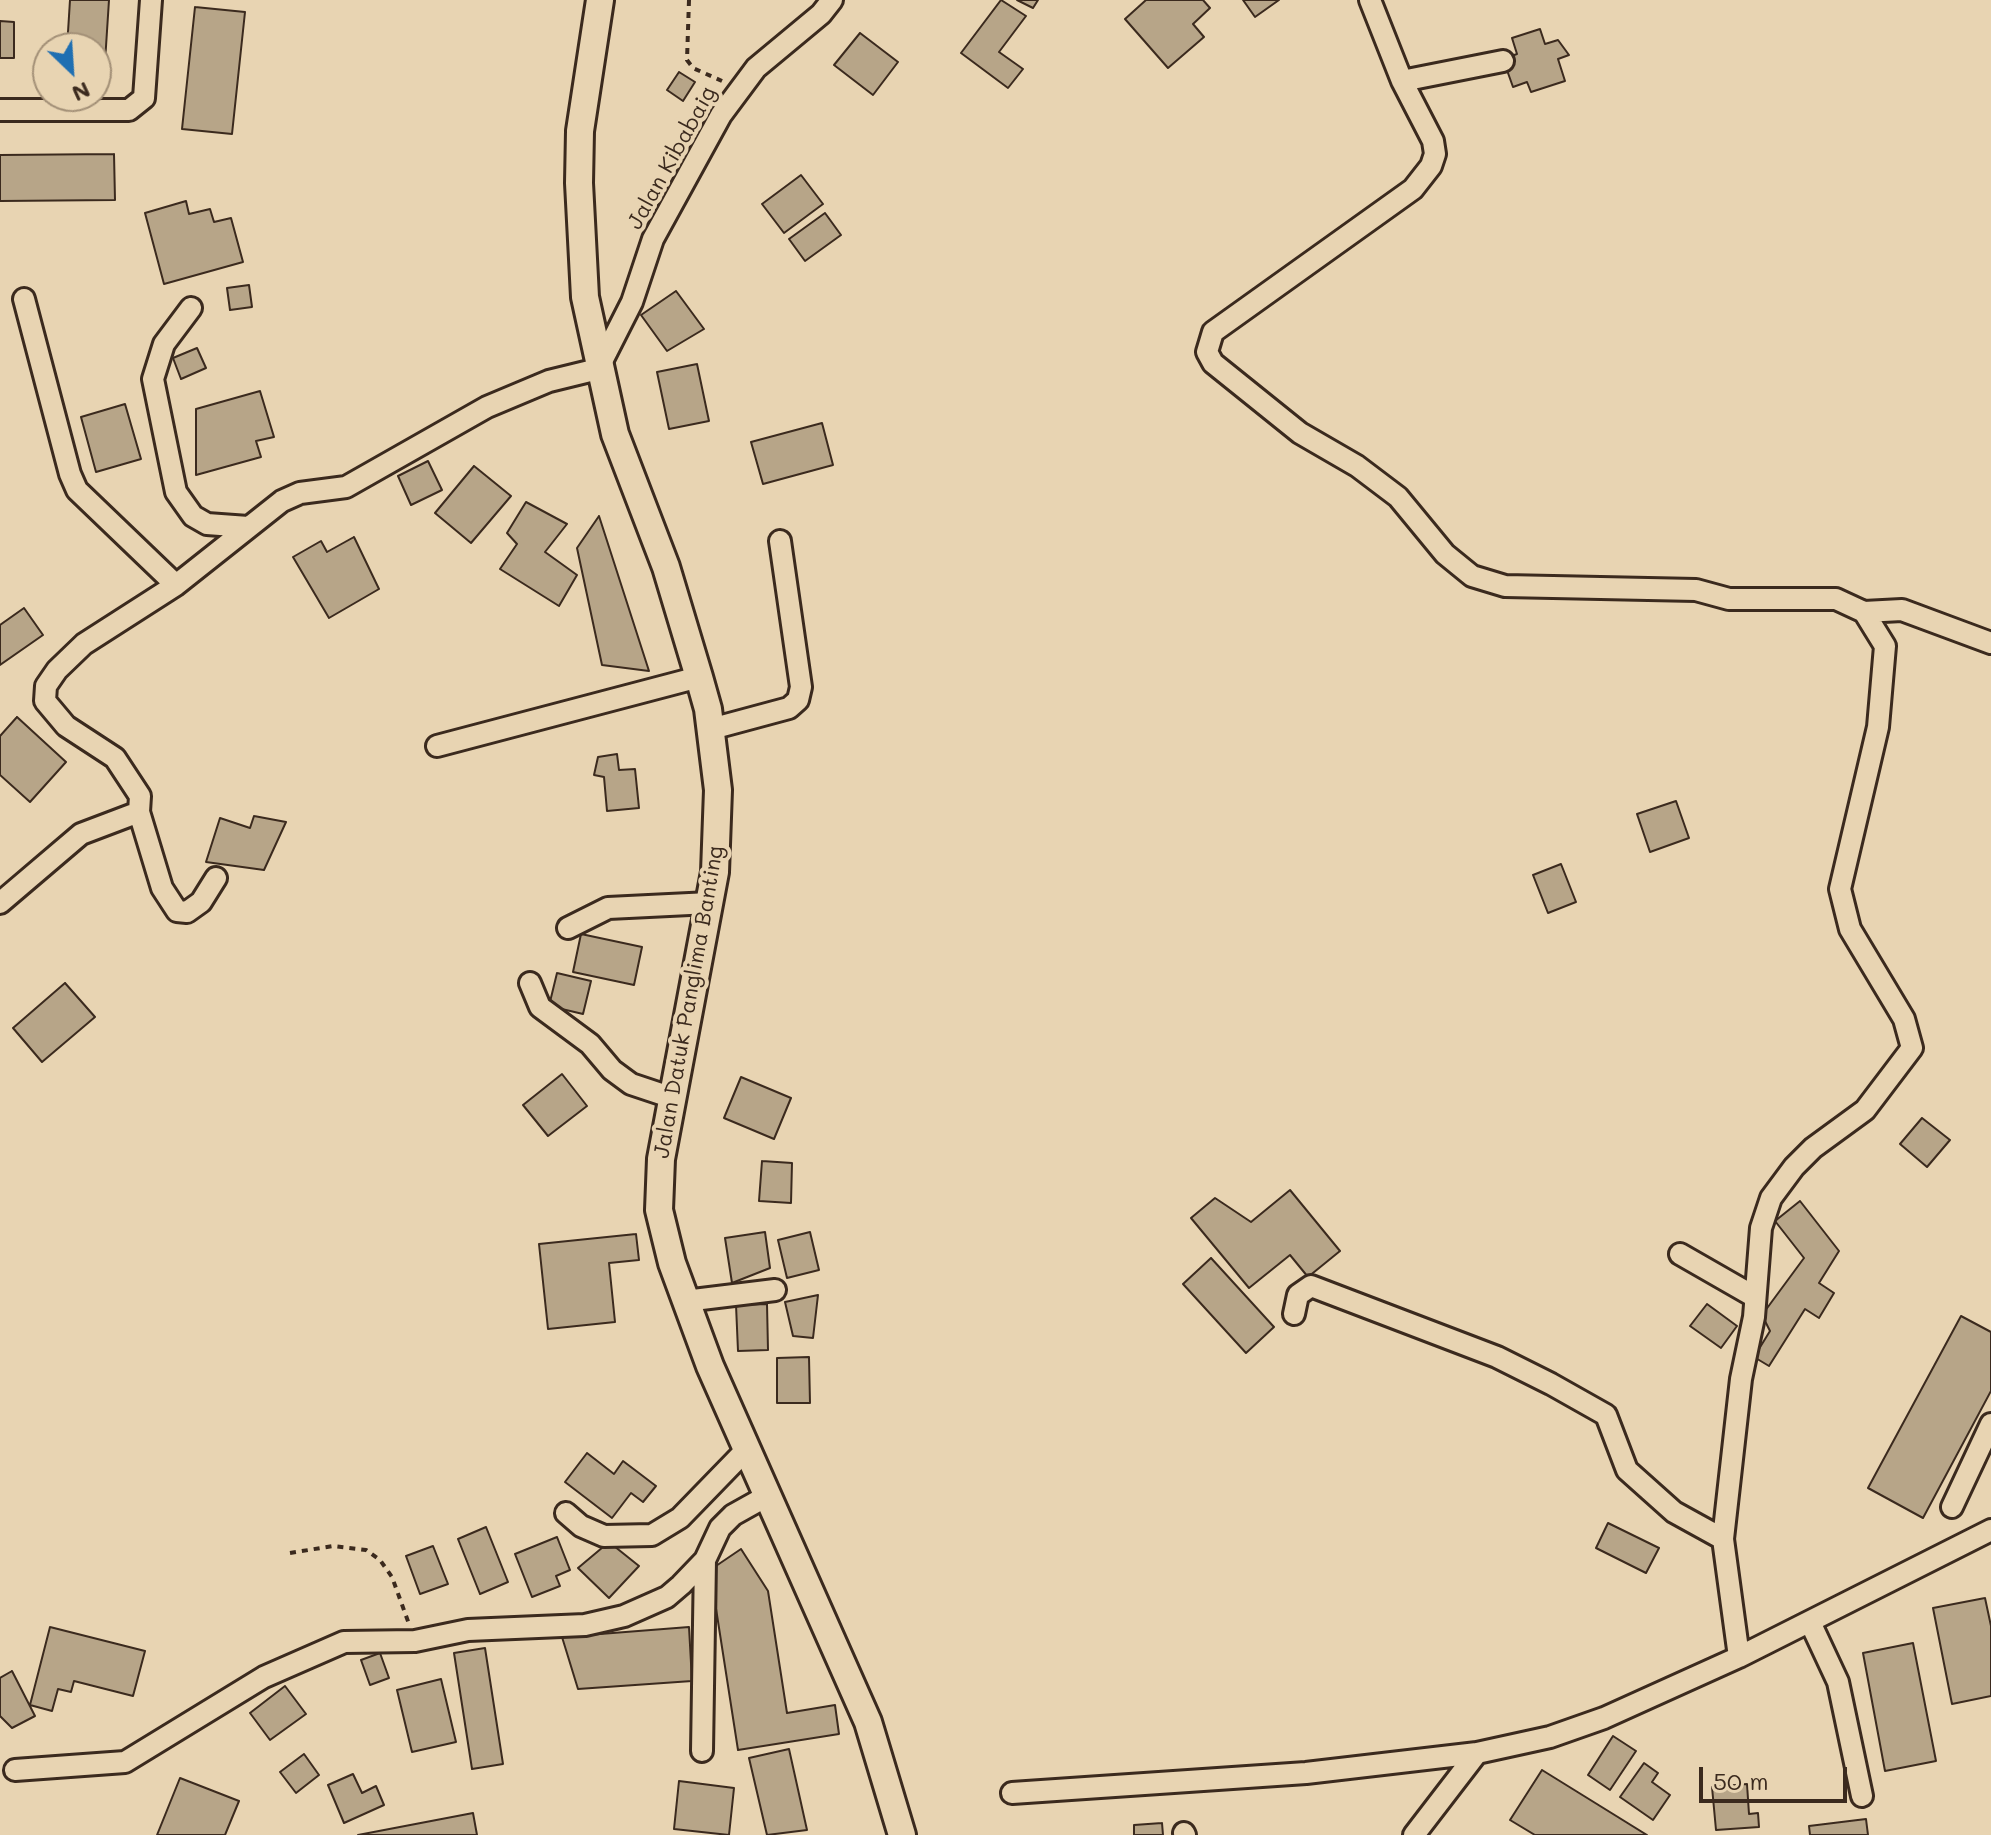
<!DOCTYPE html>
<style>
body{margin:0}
#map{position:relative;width:1991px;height:1835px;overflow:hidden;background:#e8d4b2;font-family:Mali,sans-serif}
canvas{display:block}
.north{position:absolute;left:32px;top:32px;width:80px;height:80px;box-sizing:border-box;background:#e8d4b2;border:2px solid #a39077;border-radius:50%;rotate:155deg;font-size:22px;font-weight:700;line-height:32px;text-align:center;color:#3b2a1e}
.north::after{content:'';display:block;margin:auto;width:28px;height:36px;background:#1f6fb2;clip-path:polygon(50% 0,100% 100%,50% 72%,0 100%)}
.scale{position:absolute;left:1699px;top:1767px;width:148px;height:36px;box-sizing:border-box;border:4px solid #3b2a1e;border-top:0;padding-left:10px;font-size:24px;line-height:28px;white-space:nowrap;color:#3b2a1e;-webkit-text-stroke:6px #e8d4b2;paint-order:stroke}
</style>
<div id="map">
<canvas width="1991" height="1835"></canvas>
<div class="north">N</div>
<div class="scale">50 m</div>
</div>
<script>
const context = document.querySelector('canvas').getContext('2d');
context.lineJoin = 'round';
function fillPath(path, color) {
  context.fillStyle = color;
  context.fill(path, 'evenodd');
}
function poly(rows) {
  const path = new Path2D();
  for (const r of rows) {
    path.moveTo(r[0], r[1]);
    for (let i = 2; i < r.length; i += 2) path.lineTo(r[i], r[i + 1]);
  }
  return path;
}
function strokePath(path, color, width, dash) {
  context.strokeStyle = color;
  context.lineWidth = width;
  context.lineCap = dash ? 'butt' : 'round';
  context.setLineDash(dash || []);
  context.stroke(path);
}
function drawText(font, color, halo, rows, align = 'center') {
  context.font = font + ' Mali,sans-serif';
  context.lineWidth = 8;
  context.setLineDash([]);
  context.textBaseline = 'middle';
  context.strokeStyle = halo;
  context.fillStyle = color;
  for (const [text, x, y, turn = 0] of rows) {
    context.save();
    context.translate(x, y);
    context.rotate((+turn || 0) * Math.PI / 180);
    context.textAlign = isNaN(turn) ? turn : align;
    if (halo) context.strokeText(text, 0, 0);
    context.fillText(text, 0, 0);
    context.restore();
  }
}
const building = poly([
 [70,0,109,0,105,62,96,61,96,48,67,48,70,0],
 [1001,0,1026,16,999,52,1023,69,1008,88,961,53,1001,0],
 [1017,0,1038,0,1033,8,1017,0],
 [1146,0,1203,0,1210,8,1193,24,1204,37,1168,68,1125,19,1146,0],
 [1243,0,1279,0,1255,17,1243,0],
 [195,7,245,12,232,134,182,129,195,7],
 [0,21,14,22,14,58,0,58,0,21],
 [1540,29,1545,44,1558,40,1569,55,1558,59,1565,81,1531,92,1527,82,1513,87,1503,59,1517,54,1512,38,1540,29],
 [860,33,898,62,873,95,834,65,860,33],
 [679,72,695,82,683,101,667,90,679,72],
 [114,154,115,200,0,201,0,155,114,154],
 [801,175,823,204,784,233,762,204,801,175],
 [186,201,189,214,210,209,214,222,231,218,243,262,164,284,145,213,186,201],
 [825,213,841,235,805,261,789,239,825,213],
 [249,285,252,307,230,310,227,288,249,285],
 [676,291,704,329,667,351,641,315,676,291],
 [197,348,206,368,181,379,173,358,197,348],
 [697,364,709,421,669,429,657,372,697,364],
 [260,391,274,437,256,441,261,457,196,475,196,409,260,391],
 [125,404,141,459,96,472,81,417,125,404],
 [822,423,833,465,763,484,751,442,822,423],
 [428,461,442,490,411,505,398,476,428,461],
 [474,466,511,496,471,543,435,513,474,466],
 [526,502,567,524,545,552,577,575,559,606,500,569,517,544,507,533,526,502],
 [599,516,649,671,602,665,577,548,599,516],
 [354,537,379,589,329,618,293,557,321,541,327,552,354,537],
 [24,608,43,635,0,665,0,625,24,608],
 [17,717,66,762,30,802,0,775,0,736,17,717],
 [617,754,619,770,635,769,639,808,607,811,604,777,594,775,598,757,617,754],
 [1676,801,1689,838,1650,852,1637,814,1676,801],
 [254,816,286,822,264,870,206,862,220,818,250,828,254,816],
 [1561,864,1576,902,1548,913,1533,875,1561,864],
 [581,934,642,947,634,985,573,972,581,934],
 [557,973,591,981,583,1014,549,1006,557,973],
 [65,983,95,1017,42,1062,13,1028,65,983],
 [562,1074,587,1106,548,1136,523,1105,562,1074],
 [741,1077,791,1098,774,1139,724,1118,741,1077],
 [1922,1118,1950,1140,1927,1167,1900,1144,1922,1118],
 [762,1161,792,1163,791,1203,759,1201,762,1161],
 [1290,1190,1340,1251,1308,1277,1290,1255,1249,1288,1191,1218,1215,1198,1251,1222,1290,1190],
 [1800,1201,1839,1251,1819,1283,1834,1293,1819,1318,1805,1309,1769,1366,1754,1357,1770,1331,1762,1315,1804,1258,1775,1221,1800,1201],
 [765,1232,770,1268,732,1283,725,1238,765,1232],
 [810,1232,819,1270,787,1278,778,1240,810,1232],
 [636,1234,639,1260,609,1263,615,1322,548,1329,539,1244,636,1234],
 [1211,1258,1274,1327,1246,1353,1183,1284,1211,1258],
 [818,1295,813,1338,793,1336,785,1302,818,1295],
 [767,1304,768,1350,738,1351,736,1305,767,1304],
 [1707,1304,1737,1326,1721,1348,1690,1326,1707,1304],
 [1961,1316,1991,1332,1991,1391,1923,1518,1868,1488,1961,1316],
 [809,1357,810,1403,777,1403,777,1358,809,1357],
 [587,1453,614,1474,623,1461,656,1486,643,1502,631,1493,612,1518,565,1482,587,1453],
 [1608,1523,1659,1548,1646,1573,1596,1548,1608,1523],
 [486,1527,508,1582,480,1594,458,1539,486,1527],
 [557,1537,570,1570,556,1576,560,1586,532,1597,515,1554,557,1537],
 [609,1542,639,1566,609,1598,578,1568,609,1542],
 [433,1546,448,1584,420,1594,406,1556,433,1546],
 [741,1549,768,1591,787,1713,835,1705,839,1734,738,1750,710,1570,741,1549],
 [1985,1598,1991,1626,1991,1696,1952,1704,1933,1608,1985,1598],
 [50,1627,145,1651,133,1696,74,1681,71,1692,58,1689,52,1711,30,1705,50,1627],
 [689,1627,692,1681,578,1689,562,1637,689,1627],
 [1913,1643,1936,1761,1885,1771,1863,1653,1913,1643],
 [485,1648,503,1764,472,1769,454,1653,485,1648],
 [380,1653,389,1678,370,1685,361,1660,380,1653],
 [12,1671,35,1716,12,1728,0,1716,0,1678,12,1671],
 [441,1679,456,1742,412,1752,397,1690,441,1679],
 [285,1686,306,1714,270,1740,250,1713,285,1686],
 [1613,1736,1636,1751,1610,1790,1588,1775,1613,1736],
 [789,1749,807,1830,767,1835,749,1758,789,1749],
 [304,1754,319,1775,296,1793,280,1772,304,1754],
 [1644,1763,1658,1773,1652,1782,1670,1795,1653,1820,1620,1797,1644,1763],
 [1542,1770,1647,1835,1535,1835,1510,1820,1542,1770],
 [353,1774,362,1793,376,1786,384,1805,344,1823,328,1785,353,1774],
 [180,1778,239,1801,225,1835,157,1835,180,1778],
 [679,1781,734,1788,729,1835,674,1829,679,1781],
 [1747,1784,1749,1814,1758,1813,1759,1827,1716,1830,1712,1787,1747,1784],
 [473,1813,477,1835,358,1835,473,1813],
 [1866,1819,1868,1835,1810,1835,1809,1826,1866,1819],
 [1162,1823,1163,1835,1134,1835,1134,1825,1162,1823]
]);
fillPath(building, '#b7a588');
strokePath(building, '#3b2a1e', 2);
const minor = poly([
 [1370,0,1402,81,1433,141,1435,154,1431,166,1413,189,1213,332,1207,352,1213,363,1300,433,1357,466,1398,497,1445,554,1472,576,1505,586,1696,590,1729,599,1836,599,1864,612,1885,646,1878,727,1840,889,1850,929,1904,1019,1912,1048,1865,1110,1813,1148,1794,1167,1771,1198,1761,1228,1754,1317,1741,1379,1723,1539,1739,1657],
 [1402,81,1503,61],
 [0,110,129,110,144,98,151,0],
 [24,299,70,474,77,490,176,585],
 [191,308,164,344,153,379,176,492,193,516,207,524,248,527],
 [1864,612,1902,610,1991,643],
 [711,729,789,708,798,700,801,687,780,541],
 [437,746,699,677],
 [139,812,162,888,177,911,187,912,201,902,216,878],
 [0,903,81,834,139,812,140,796,115,758,66,726,45,701,46,686,57,670,84,644,176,585,282,501,300,493,346,487,487,407,549,381,598,369,632,302,653,239,721,115,756,68,821,14,832,0],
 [568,928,608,908,710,903],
 [530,983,540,1007,590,1044,612,1070,631,1084,673,1098],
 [1680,1254,1755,1297],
 [685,1301,775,1290],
 [1294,1314,1298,1295,1311,1286,1497,1357,1551,1384,1606,1415,1627,1470,1674,1512,1723,1539],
 [1952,1507,1991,1424],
 [566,1513,581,1526,604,1536,652,1535,680,1518,746,1450],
 [1810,1622,1838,1682,1862,1796],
 [702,1751,705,1560],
 [15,1770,125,1762,264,1677,344,1642,415,1641,468,1630,585,1625,624,1616,667,1597,681,1585,705,1560,720,1528,733,1515,767,1496],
 [1012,1793,1306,1773,1477,1753,1550,1737,1604,1718,1739,1657,1991,1530],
 [1184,1833,1185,1835],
 [1414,1835,1477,1753]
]);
const major = poly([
 [600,0,580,131,579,183,585,297,615,434,666,567,699,677,708,709,718,790,715,872,661,1159,659,1210,672,1263,710,1366,868,1722,902,1835]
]);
strokePath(minor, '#3b2a1e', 26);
strokePath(major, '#3b2a1e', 32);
strokePath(poly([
 [689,0,687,60,693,68,722,81],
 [290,1553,333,1546,366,1550,380,1560,392,1577,409,1624]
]), '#3b2a1e', 4, [6, 6]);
strokePath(minor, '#e8d4b2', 20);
strokePath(major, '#e8d4b2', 26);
drawText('22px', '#3b2a1e', '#e8d4b2', [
 ["Jalan Kibabaig",672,158,-61],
 ["Jalan Datuk Panglima Banting",689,1002,-80]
]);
</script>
